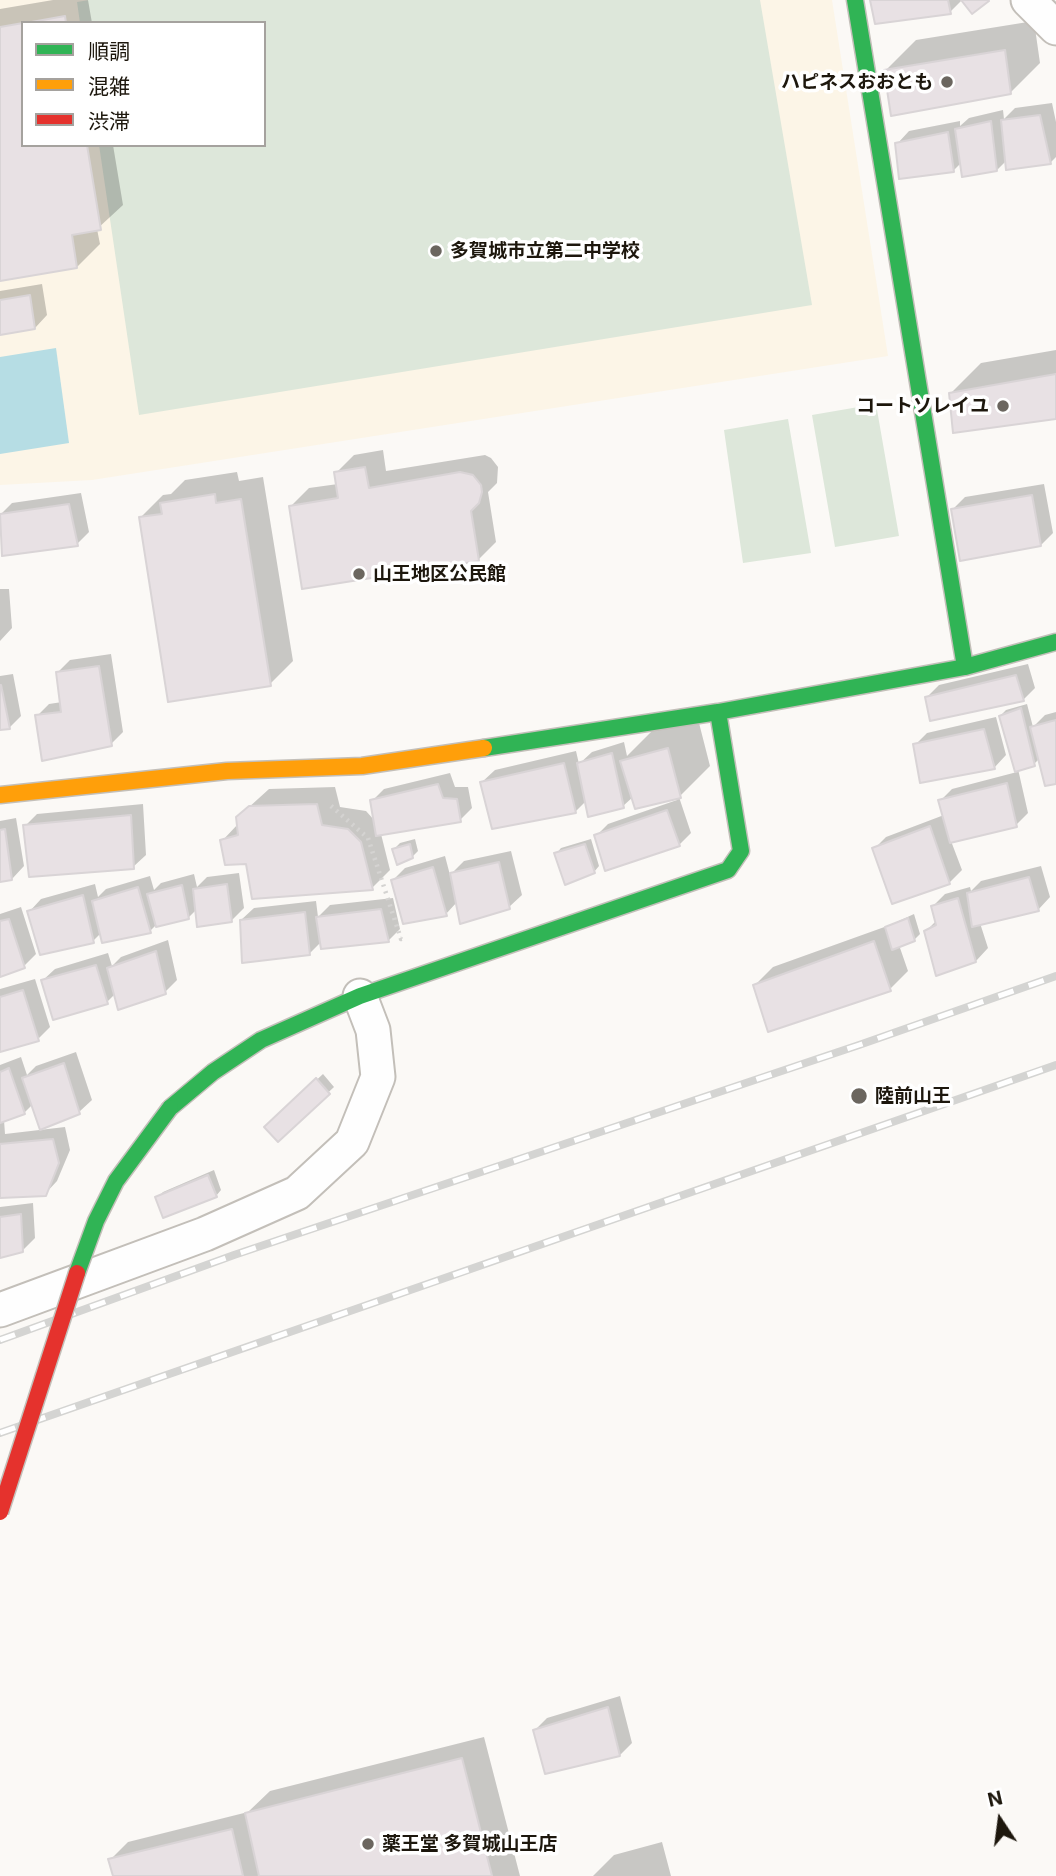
<!DOCTYPE html>
<meta charset="utf-8">
<style>
body{margin:0}
#map{position:relative;width:1056px;height:1876px;overflow:hidden;background:#fbf9f6;font-family:Inter,"Noto Sans JP",sans-serif}
canvas{display:block}
.legend{position:absolute;left:21px;top:21px;width:245px;height:126px;box-sizing:border-box;background:#fff;border:2px solid #a5a29e;margin:0;padding:9px 12px;list-style:none;font-size:21px;color:#1d170d}
.legend li{display:flex;align-items:center;gap:14px;height:35px}
.legend b{width:35px;border:2px solid #a5a29e}
.north{position:absolute;left:965px;top:1785px;width:70px;height:70px;-webkit-text-stroke:5px #fff;paint-order:stroke;rotate:347deg;font-size:19px;font-weight:700;line-height:28px;text-align:center;color:#1d170d}
.north::after{content:'';display:block;margin:auto;width:24px;height:32px;background:#1d170d;clip-path:polygon(50% 0,100% 100%,50% 72%,0 100%)}
</style>
<div id="map">
<canvas width="1056" height="1876"></canvas>
<ul class="legend">
<li><b style="height:9px;background:#30b455"></b>順調</li>
<li><b style="height:9px;background:#ff9f0a"></b>混雑</li>
<li><b style="height:9px;background:#e5322d"></b>渋滞</li>
</ul>
<div class="north">N</div>
</div>
<script>
const context = document.querySelector('canvas').getContext('2d');
context.lineJoin = 'round';
function fillPath(path, color) {
  context.fillStyle = color;
  context.fill(path, 'evenodd');
}
function poly(rows) {
  const path = new Path2D();
  for (const r of rows) {
    path.moveTo(r[0], r[1]);
    for (let i = 2; i < r.length; i += 2) path.lineTo(r[i], r[i + 1]);
  }
  return path;
}
function strokePath(path, color, width, dash) {
  context.strokeStyle = color;
  context.lineWidth = width;
  context.lineCap = dash ? 'butt' : 'round';
  context.setLineDash(dash || []);
  context.stroke(path);
}
function drawText(font, color, halo, rows, align = 'center') {
  context.font = font + ' Inter,"Noto Sans JP",sans-serif';
  context.lineWidth = 7;
  context.setLineDash([]);
  context.textBaseline = 'middle';
  context.strokeStyle = halo;
  context.fillStyle = color;
  for (const [text, x, y, turn = 0] of rows) {
    context.save();
    context.translate(x, y);
    context.rotate((+turn || 0) * Math.PI / 180);
    context.textAlign = isNaN(turn) ? turn : align;
    if (halo) context.strokeText(text, 0, 0);
    context.fillText(text, 0, 0);
    context.restore();
  }
}
fillPath(poly([
 [0,0,832,0,888,356,92,480,0,485],
 [23,23,264,23,264,145,23,145]
]), '#fcf5e7');
fillPath(poly([
 [89,0,760,0,812,305,139,415,99,145,264,145,264,23,80,23,77,2],
 [876,404,899,536,835,547,812,415],
 [788,419,811,553,743,563,724,430]
]), '#dde7da');
fillPath(poly([
 [56,348,69,443,0,454,0,357]
]), '#b6dde4');
fillPath(poly([
 [53,0,88,0,92,23,23,23,23,145,113,145,123,205,97,229,100,244,77,267,0,280,0,9],
 [872,0,962,0,950,12],
 [1034,21,1040,63,1010,93,886,70,916,40],
 [1052,103,1056,122,1056,157,1050,163,1007,160,997,170,962,162,954,170,897,144,909,131,960,121,960,126,969,118,1003,110,1004,119,1015,108],
 [42,284,47,315,35,328,0,333,0,291],
 [1056,350,1056,418,951,393,981,363],
 [383,450,386,471,485,455,491,458,498,467,497,483,488,492,496,542,478,560,291,506,309,488,338,484,336,473,354,455],
 [237,472,239,481,263,477,293,661,270,684,140,518,163,495,171,494,185,480],
 [1044,484,1053,533,1041,545,953,509,965,497],
 [81,493,89,532,77,544,4,554,0,515,12,503],
 [0,589,9,589,12,628,0,641],
 [111,654,123,732,111,744,37,716,49,704,62,702,58,672,70,660],
 [1028,664,1035,688,1023,700,927,697,939,685],
 [13,674,21,716,9,728,0,729,0,676],
 [1027,704,1033,727,1045,715,1056,712,1056,782,1040,758,1034,764,1018,769,1028,813,1016,825,951,841,962,870,949,883,874,849,886,837,944,815,940,801,952,789,1017,772,1000,716,1006,710],
 [996,717,1006,755,994,768,915,745,927,733],
 [698,719,710,766,679,797,691,833,679,845,596,836,608,824,677,800,676,797,633,797,623,806,587,800,575,812,482,782,495,770,576,751,579,764,592,752,624,742,627,756,652,731],
 [450,773,455,787,468,787,472,808,460,820,381,834,390,870,372,888,248,862,222,841,238,824,237,818,269,789,335,787,340,807,366,811,375,821,372,801,384,789],
 [143,804,146,855,133,867,25,826,37,814],
 [16,818,24,866,12,879,0,880,0,821],
 [415,839,418,851,412,857,394,849,400,843],
 [591,839,599,866,594,872,556,854,561,848],
 [511,851,522,895,509,907,457,902,446,914,393,880,405,868,445,856,450,875,464,861],
 [1041,866,1050,897,1038,910,980,923,988,948,976,961,926,931,936,921,933,906,945,894,970,887,971,891,981,881],
 [239,873,244,908,232,920,197,909,188,918,156,925,150,931,101,933,93,941,29,912,41,899,95,884,98,897,106,889,150,876,154,890,161,883,194,874,197,887,207,877],
 [393,898,400,929,388,941,321,942,309,954,241,920,254,908,316,901,318,917,330,905],
 [21,907,36,954,24,966,0,975,0,914],
 [914,914,920,934,914,940,899,945,908,971,890,989,755,985,773,967,890,925],
 [168,940,177,980,165,992,115,994,107,1002,42,981,55,969,108,953,112,966,121,957],
 [35,979,50,1027,38,1039,0,1050,0,989],
 [76,1052,92,1100,79,1112,33,1104,24,1113,4,1120,5,1134,65,1127,70,1150,57,1181,45,1194,0,1196,0,1065,21,1057,27,1075,36,1066],
 [323,1074,334,1087,278,1140,266,1127],
 [214,1170,221,1190,216,1196,157,1198,163,1192],
 [33,1203,35,1238,22,1251,0,1256,0,1207],
 [620,1696,632,1743,620,1755,535,1730,547,1718],
 [484,1737,520,1876,114,1876,110,1860,128,1842,248,1812,270,1791],
 [662,1842,671,1876,593,1876,614,1855]
]), '#0003');
const building = poly([
 [870,0,948,0,951,14,875,24,870,0],
 [961,0,988,0,989,1,972,14,961,0],
 [65,16,66,23,26,23,65,16],
 [23,23,23,145,87,145,101,230,72,235,77,268,0,281,0,27,23,23],
 [1005,50,1011,94,891,116,884,70,1005,50],
 [1040,115,1051,164,1006,170,1001,120,1040,115],
 [991,121,997,171,962,177,955,129,991,121],
 [948,132,954,172,899,179,895,143,948,132],
 [30,295,35,329,0,335,0,300,30,295],
 [1056,374,1056,419,953,433,949,393,1056,374],
 [365,467,369,488,460,472,473,475,481,485,482,492,479,503,471,511,479,561,302,589,289,506,338,498,334,472,365,467],
 [215,494,216,503,241,499,271,686,168,702,139,517,162,514,160,503,215,494],
 [1032,495,1041,546,960,561,951,509,1032,495],
 [69,504,78,546,2,556,0,514,69,504],
 [99,666,112,746,42,761,35,715,61,712,56,672,99,666],
 [1016,675,1024,701,930,721,925,697,1016,675],
 [0,685,1,685,10,729,0,730,0,685],
 [1021,708,1035,766,1015,772,999,716,1021,708],
 [1056,720,1056,784,1045,786,1030,727,1056,720],
 [984,729,995,769,920,783,913,744,984,729],
 [668,748,681,798,635,809,620,761,668,748],
 [612,753,624,808,588,817,577,763,612,753],
 [564,763,576,813,492,829,480,782,564,763],
 [1007,783,1017,827,950,843,938,800,1007,783],
 [438,784,443,798,457,799,461,822,376,836,370,800,438,784],
 [317,804,322,825,348,829,361,842,373,890,252,899,246,864,225,865,220,840,238,835,236,817,249,806,317,804],
 [667,810,680,846,605,871,594,835,667,810],
 [131,815,134,869,29,877,23,825,131,815],
 [930,826,950,884,892,904,872,848,930,826],
 [5,829,12,880,0,882,0,830,5,829],
 [410,844,413,858,397,865,392,849,410,844],
 [585,844,595,873,565,885,554,853,585,844],
 [499,862,510,909,460,924,450,873,499,862],
 [433,867,447,916,403,924,391,880,433,867],
 [1029,877,1039,911,972,927,967,893,1029,877],
 [227,884,232,922,197,927,193,889,227,884],
 [182,885,189,919,156,927,147,894,182,885],
 [138,887,151,933,102,943,92,901,138,887],
 [83,895,94,943,40,955,27,911,83,895],
 [958,898,976,962,936,976,924,931,936,925,931,906,958,898],
 [381,909,389,942,321,949,316,917,381,909],
 [305,912,310,955,242,963,240,920,305,912],
 [908,918,915,941,892,950,885,927,908,918],
 [9,919,25,968,0,977,0,921,9,919],
 [874,941,891,991,768,1032,753,985,874,941],
 [156,951,166,994,118,1010,107,968,156,951],
 [96,965,108,1004,53,1020,41,980,96,965],
 [23,990,39,1041,0,1052,0,997,23,990],
 [64,1063,80,1114,40,1130,22,1078,64,1063],
 [9,1068,25,1114,0,1123,0,1072,9,1068],
 [316,1078,330,1094,278,1142,264,1127,316,1078],
 [53,1139,59,1163,46,1196,0,1198,0,1144,53,1139],
 [208,1175,217,1197,163,1218,155,1197,208,1175],
 [21,1214,23,1252,0,1258,0,1217,21,1214],
 [608,1707,620,1756,545,1774,533,1730,608,1707],
 [462,1758,492,1876,259,1876,245,1813,462,1758],
 [232,1829,243,1876,113,1876,108,1859,232,1829]
]);
fillPath(building, '#e8e1e4');
strokePath(building, '#d9d4d6', 2);
const street = poly([
 [1028,0,1056,28],
 [0,1310,205,1234,297,1193,352,1142,378,1077,373,1030,360,996]
]);
const fast = poly([
 [855,0,965,667],
 [484,748,718,712,965,667,1056,642],
 [170,1108,213,1072,261,1040,360,996,728,870,741,851,718,712]
]);
const slow = poly([
 [0,795,227,771,362,766,484,748]
]);
strokePath(street, '#c3bfb9', 37);
strokePath(fast, '#c3bfb9', 19);
strokePath(slow, '#c3bfb9', 19);
strokePath(poly([
 [331,806,368,838,401,939,405,938]
]), '#d4d3d1', 4.5, [2, 5]);
strokePath(street, '#fefefe', 33);
strokePath(fast, '#30b455', 16);
strokePath(slow, '#ff9f0a', 16);
const rail = poly([
 [0,1340,234,1255,859,1045,1056,976],
 [0,1433,1056,1065]
]);
strokePath(rail, '#d4d4d2', 8);
strokePath(rail, '#fff', 5, [16]);
const fastBridge = poly([
 [77,1273,96,1221,116,1181,170,1108]
]);
const jamBridge = poly([
 [0,1512,77,1273]
]);
strokePath(fastBridge, '#c3bfb9', 19, []);
strokePath(jamBridge, '#c3bfb9', 19, []);
strokePath(fastBridge, '#30b455', 16);
strokePath(jamBridge, '#e5322d', 16);
for (const [x, y, r, color] of [
 [947,82,7,"#6b665f"],
 [436,251,7,"#6b665f"],
 [1003,406,7,"#6b665f"],
 [359,574,7,"#6b665f"],
 [859,1096,9,"#6b665f"],
 [368,1844,7,"#6b665f"]
]) {
  const dot = new Path2D();
  dot.arc(x, y, r, 0, 2 * Math.PI);
  context.fillStyle = color;
  context.fill(dot);
  strokePath(dot, '#fff', 2.5);
}
drawText('bold 19px', '#1d170d', '#fff', [
 ["ハピネスおおとも",933,82,"right"],
 ["多賀城市立第二中学校",450,251],
 ["コートソレイユ",989,406,"right"],
 ["山王地区公民館",373,574],
 ["陸前山王",875,1096],
 ["薬王堂 多賀城山王店",382,1844]
], 'left');
</script>
